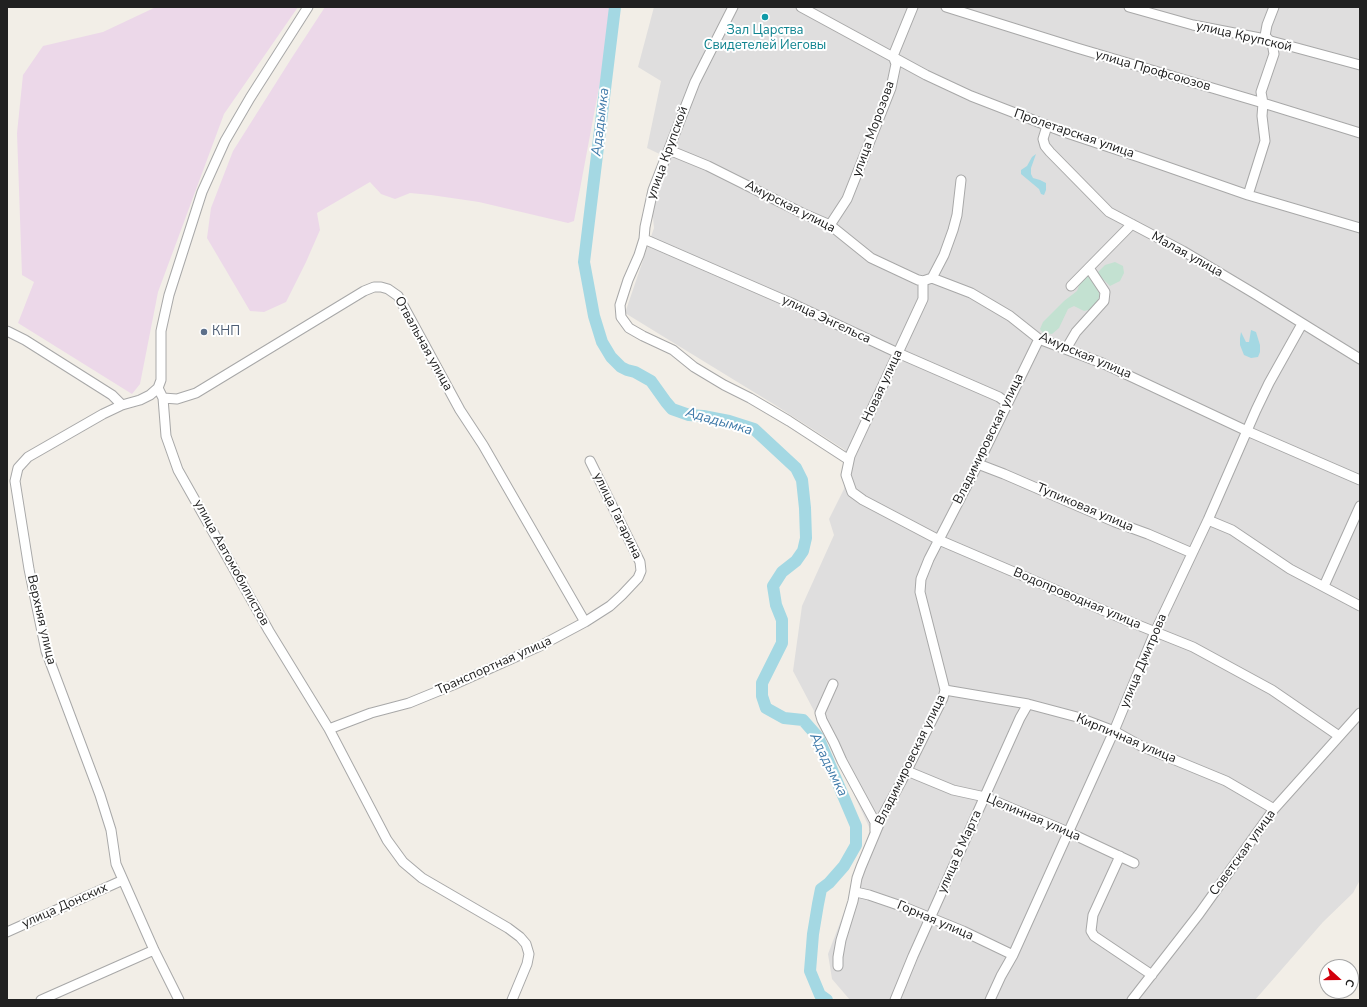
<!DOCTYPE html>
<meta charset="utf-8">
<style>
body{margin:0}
#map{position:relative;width:1367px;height:1007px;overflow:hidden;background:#f2eee7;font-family:"Nunito Sans",sans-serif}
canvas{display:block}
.frame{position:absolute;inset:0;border:8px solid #212121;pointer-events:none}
.north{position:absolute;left:1319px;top:959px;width:40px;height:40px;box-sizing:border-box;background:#fff;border:1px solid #a6a6a6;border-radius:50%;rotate:111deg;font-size:11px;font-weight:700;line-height:16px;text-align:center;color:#212121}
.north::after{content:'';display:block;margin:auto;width:14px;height:18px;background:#d2000c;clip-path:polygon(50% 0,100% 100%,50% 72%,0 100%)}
</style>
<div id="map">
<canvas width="1367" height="1007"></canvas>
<div class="frame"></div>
<div class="north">С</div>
</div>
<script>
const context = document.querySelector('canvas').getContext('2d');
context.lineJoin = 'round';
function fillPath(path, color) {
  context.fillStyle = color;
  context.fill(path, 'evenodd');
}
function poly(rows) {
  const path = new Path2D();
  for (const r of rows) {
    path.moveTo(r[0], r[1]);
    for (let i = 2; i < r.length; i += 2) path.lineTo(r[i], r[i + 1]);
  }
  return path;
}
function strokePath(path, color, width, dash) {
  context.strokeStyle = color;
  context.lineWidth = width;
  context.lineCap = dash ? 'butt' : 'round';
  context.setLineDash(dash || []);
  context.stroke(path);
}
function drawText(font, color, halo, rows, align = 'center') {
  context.font = font + ' "Nunito Sans",sans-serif';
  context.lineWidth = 4;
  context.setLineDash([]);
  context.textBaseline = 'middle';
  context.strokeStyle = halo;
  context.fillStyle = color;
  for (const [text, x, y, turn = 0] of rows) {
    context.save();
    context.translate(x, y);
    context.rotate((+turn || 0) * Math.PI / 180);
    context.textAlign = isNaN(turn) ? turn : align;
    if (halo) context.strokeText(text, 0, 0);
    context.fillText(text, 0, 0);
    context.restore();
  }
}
fillPath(poly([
 [654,7,1360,7,1360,880,1353,893,1323,922,1255,1000,850,1000,832,979,828,954,851,894,870,829,822,726,793,671,802,606,834,535,829,519,844,489,845,450,775,405,625,313,654,228,652,207,670,159,647,148,661,81,638,67]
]), '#dfdede');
fillPath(poly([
 [156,7,298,7,224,114,158,292,140,384,132,394,18,323,34,282,22,275,17,133,23,75,43,46,103,32],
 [325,7,614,7,574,221,568,223,479,202,431,195,410,193,395,199,381,194,370,182,317,213,320,230,306,262,286,302,264,312,250,311,207,238,211,208,233,151,291,59]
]), '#ecd8e9');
fillPath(poly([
 [1115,262,1123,266,1124,273,1120,281,1110,286,1099,275,1098,272,1105,265],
 [1087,275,1099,289,1099,297,1097,303,1093,309,1084,311,1074,306,1068,309,1059,328,1052,334,1043,333,1040,329,1043,322,1064,301,1077,291,1081,280]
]), '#c3e1d1');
fillPath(poly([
 [1036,154,1031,168,1031,174,1033,178,1040,180,1046,183,1046,190,1044,195,1041,194,1039,189,1021,174,1021,170,1027,166,1032,157],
 [1251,330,1256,332,1260,345,1260,352,1258,357,1251,358,1244,355,1240,345,1240,338,1241,332,1246,342,1249,342]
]), '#a4d8e3');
strokePath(poly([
 [615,7,584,262,594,316,602,342,611,357,621,367,627,370,635,372,651,381,666,402,672,409,689,415,703,416,729,421,754,429,796,468,802,480,805,508,806,538,803,551,796,561,782,572,773,586,776,605,782,620,782,643,762,683,762,696,766,708,784,718,803,720,818,737,856,826,856,845,844,866,829,883,821,889,818,904,813,934,810,971,820,995,827,1000]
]), '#a4d8e3', 12);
const minor = poly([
 [733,7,695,82,653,190,645,227,644,239,639,255,628,280,620,305,621,317,629,328,643,336,673,350,694,367,724,385,750,398,789,421,849,460],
 [801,7,926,75,971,96,1064,132,1139,157,1248,195,1360,228],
 [946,7,1077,48,1263,103,1360,133],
 [1129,7,1193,25,1260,38,1360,65],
 [1047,126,1043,139,1045,146,1050,152,1109,212,1183,251,1255,294,1360,359],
 [669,150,708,166,802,213,830,225,871,258,918,280,923,281,932,278,971,293,1010,316,1039,339,1102,363,1247,431,1360,480],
 [1248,195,1265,141,1262,116,1263,103,1261,92,1274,54,1272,43,1265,36,1267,25,1274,7],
 [830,225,847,199,891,88,896,64,893,56,913,7],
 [644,239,791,303,898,353,999,397,1007,403],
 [932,278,944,255,953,230,957,215,961,180],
 [923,281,923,299,850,456,846,475,852,492,863,500,939,540,1133,623,1193,647,1272,690,1339,736],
 [1071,286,1132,224],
 [7,331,25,340,112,395,122,405],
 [1066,349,1076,332,1104,301,1105,292,1089,268],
 [158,388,163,398,166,436,178,470,269,631,329,729,387,840,403,862,422,878,508,928,520,937,526,944,529,954,527,964,512,1000],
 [163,398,177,399,196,393,364,291,374,287,381,287,388,289,398,296,460,410,483,445,585,622],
 [978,464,1004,474,1115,522,1148,534,1192,553],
 [1208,520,1232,530,1290,569,1360,606],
 [1324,586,1360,506],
 [833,684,820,713,822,720,834,743,842,761,875,822,875,831],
 [945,690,1028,704,1077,717,1114,731,1141,746,1226,781,1274,809],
 [329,729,371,713,409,703,453,685,540,646,585,622,610,606,622,595,638,578,641,571,640,562,590,461],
 [907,771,953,790,985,797,1068,832,1134,863],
 [1120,856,1093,915,1091,931,1094,936,1152,975],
 [856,892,869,895,904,907,963,931,1013,955],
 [7,932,123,880],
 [838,966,838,957,841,940,853,901,857,878,861,867,882,817,901,782,943,698,945,690,920,592,921,579,929,559,978,464,1039,339],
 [41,1000,154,950],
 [179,1000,154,950,116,864,111,830,100,795,46,651,29,569,15,481,18,468,28,457,103,414,122,405,140,400,150,395,158,388,161,380,161,331,169,295,202,192,225,141,250,98,308,7],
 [895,1000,913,956,1020,718,1028,704],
 [990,1000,1001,976,1013,955,1114,731,1155,632,1208,520,1256,410,1269,383,1302,324],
 [1132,1000,1199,914,1274,809,1360,713]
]);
strokePath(minor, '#a8a8a8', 11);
strokePath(minor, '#fff', 9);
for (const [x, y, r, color] of [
 [765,17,4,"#0f9aa8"],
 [204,332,4,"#5c6f8a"]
]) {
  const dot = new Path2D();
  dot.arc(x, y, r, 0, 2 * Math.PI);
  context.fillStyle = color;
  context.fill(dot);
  strokePath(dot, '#fff', 1.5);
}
drawText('13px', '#0d838f', '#fff', [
 ["Зал Царства",765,31],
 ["Свидетелей Иеговы",765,46]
]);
drawText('13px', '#212121', '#fff', [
 ["улица Крупской",1244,37,13],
 ["улица Профсоюзов",1153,71,16],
 ["улица Морозова",874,129,-70],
 ["Пролетарская улица",1074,134,19],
 ["улица Крупской",668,153,-70],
 ["Амурская улица",790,207,27],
 ["Малая улица",1187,255,29],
 ["улица Энгельса",826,320,25],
 ["Отвальная улица",423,344,61],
 ["Амурская улица",1085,356,23],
 ["Новая улица",883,386,-65],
 ["Владимировская улица",989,439,-64],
 ["Тупиковая улица",1085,508,23],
 ["улица Гагарина",617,516,64],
 ["улица Автомобилистов",231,563,61],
 ["Водопроводная улица",1077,599,23],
 ["Верхняя улица",41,620,77],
 ["улица Дмитрова",1144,661,-67],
 ["Транспортная улица",494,666,-24],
 ["Кирпичная улица",1126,739,23],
 ["Владимировская улица",911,760,-64],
 ["Целинная улица",1033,818,23],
 ["улица 8 Марта",960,852,-66],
 ["Советская улица",1243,853,-54],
 ["улица Донских",65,906,-24],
 ["Горная улица",935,921,23]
]);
drawText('13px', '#4e5e75', '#fff', [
 ["КНП",212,332]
], 'left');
drawText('italic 14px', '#3f7aa9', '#fff', [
 ["Ададымка",601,122,-83],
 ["Ададымка",719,422,16],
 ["Ададымка",828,765,64]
]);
</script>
